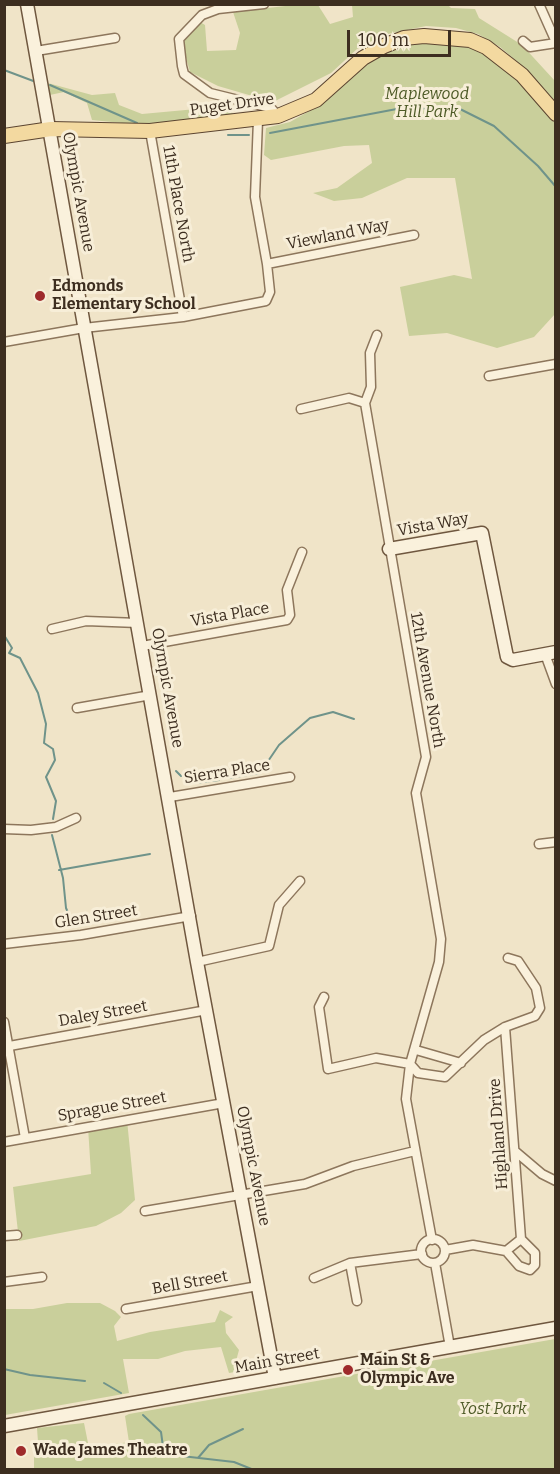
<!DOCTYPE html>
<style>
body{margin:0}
#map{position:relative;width:560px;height:1474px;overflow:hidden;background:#f0e4c8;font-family:Bitter,serif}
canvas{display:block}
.frame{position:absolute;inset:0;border:6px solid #3d2e20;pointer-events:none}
.scale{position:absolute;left:347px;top:30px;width:104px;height:27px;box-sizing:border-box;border:3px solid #3d2e20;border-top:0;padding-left:8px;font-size:18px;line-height:21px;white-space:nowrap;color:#3d2e20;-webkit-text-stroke:4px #f7eed8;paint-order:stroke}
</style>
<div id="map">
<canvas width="560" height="1474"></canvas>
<div class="frame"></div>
<div class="scale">100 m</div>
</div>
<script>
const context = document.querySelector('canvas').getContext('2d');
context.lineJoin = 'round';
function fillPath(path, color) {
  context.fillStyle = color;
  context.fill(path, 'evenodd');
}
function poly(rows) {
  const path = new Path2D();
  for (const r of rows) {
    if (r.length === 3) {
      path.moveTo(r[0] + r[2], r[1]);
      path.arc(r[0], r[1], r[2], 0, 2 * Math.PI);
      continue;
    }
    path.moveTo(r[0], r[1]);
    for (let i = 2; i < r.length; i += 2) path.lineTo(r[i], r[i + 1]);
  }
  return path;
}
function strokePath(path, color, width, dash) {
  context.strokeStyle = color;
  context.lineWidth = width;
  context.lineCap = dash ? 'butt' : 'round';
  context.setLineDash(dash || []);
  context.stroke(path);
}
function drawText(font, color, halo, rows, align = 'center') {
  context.font = font + ' Bitter,serif';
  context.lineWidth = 6;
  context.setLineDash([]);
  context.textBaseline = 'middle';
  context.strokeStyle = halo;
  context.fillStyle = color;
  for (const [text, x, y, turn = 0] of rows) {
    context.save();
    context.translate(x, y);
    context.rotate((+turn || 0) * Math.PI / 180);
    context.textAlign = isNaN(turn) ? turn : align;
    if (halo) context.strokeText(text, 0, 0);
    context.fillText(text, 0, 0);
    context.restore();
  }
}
fillPath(poly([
 [447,4,451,8,475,9,479,18,522,45,555,81,555,105,520,64,500,47,478,34,456,28,426,26,383,35,357,49,331,73,273,102,218,86,190,72,181,40,200,22,205,25,207,51,236,50,240,33,233,12,294,5,318,5,330,24,353,17,352,5],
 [431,41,468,45,496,58,521,81,555,120,555,314,534,337,497,348,447,333,409,336,400,287,454,275,472,279,455,178,407,178,362,198,334,201,313,193,337,188,372,163,369,145,344,146,271,160,264,155,266,128,290,122,325,102,357,71,390,49],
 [44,82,92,95,115,93,119,105,142,114,229,106,234,116,142,125,92,120,87,103,64,92,45,96],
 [127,1120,135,1200,121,1213,96,1226,19,1241,13,1187,91,1174,88,1127],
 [67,1303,100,1303,115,1311,121,1317,114,1326,117,1341,150,1332,215,1322,220,1310,233,1317,225,1323,226,1333,239,1350,236,1361,240,1371,229,1373,221,1347,185,1351,158,1359,123,1359,129,1393,5,1415,5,1309,33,1309],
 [555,1339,555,1469,34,1469,34,1451,38,1442,37,1428,84,1423,89,1448,129,1442,125,1416,129,1414]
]), '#c9cf9b');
strokePath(poly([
 [4,70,36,82],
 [50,85,137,123],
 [270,133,402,108,460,109,494,126,538,166,556,187],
 [228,135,249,135],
 [4,635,12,648,9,653,20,658,38,693,46,724,44,743,53,749,55,760,46,777,56,801,53,819],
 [176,771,181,776],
 [228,778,260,773,279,745,310,718,333,712,354,719],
 [186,779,195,783,219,780],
 [52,835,63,878,66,908,72,922],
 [59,870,150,854],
 [4,1369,30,1375,85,1381],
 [104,1383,121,1393],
 [143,1415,161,1432,164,1454,234,1462,254,1470],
 [198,1458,209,1445,243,1429]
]), '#6f938a', 2);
const street = poly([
 [264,4,218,9,202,15,179,39,182,66,184,74,210,93,271,108,278,116],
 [539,4,556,42],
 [523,41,530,47,556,43],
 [36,51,115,38],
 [150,131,183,317],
 [267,264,414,235],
 [377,335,370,353,371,387,365,403,426,757,416,793,441,939,439,962,410,1064,406,1099,432,1240],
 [4,342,84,328,183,317,266,301,270,292,267,264,255,197,258,120],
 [489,376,556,364],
 [301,409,349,398,365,403],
 [52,629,86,621,138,623],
 [142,646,287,620,290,615,287,590,302,552],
 [545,654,556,684],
 [77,708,151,695],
 [170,797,290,777],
 [4,829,31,830,56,827,76,818],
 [539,844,556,842],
 [4,944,81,935,191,916],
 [197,962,269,946,279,905,300,881],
 [324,997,319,1007,328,1069,376,1058,410,1064],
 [4,1022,25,1138],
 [505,1027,521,1239],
 [4,1047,207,1010],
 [416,1050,461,1063],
 [410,1064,418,1073,445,1077,484,1040,505,1027,535,1016,540,1008,536,988,518,961,508,958],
 [4,1142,224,1103],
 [516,1152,542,1174,556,1181],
 [145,1211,305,1184,353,1166,415,1151],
 [4,1236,17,1235],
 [433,1251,12],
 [445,1250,473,1245,506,1251,521,1239],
 [506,1251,519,1266,530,1270,535,1265,535,1253,521,1239],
 [350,1263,357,1301],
 [435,1263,450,1347],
 [314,1278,350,1263,422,1254],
 [4,1282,42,1277],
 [126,1309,258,1286]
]);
const secondary = poly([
 [27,4,197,962,275,1378],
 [389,549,482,533,507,657,513,660,556,652],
 [4,1426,556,1328]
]);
const primary = poly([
 [4,136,51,129,150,131,278,116,316,100,363,58,384,46,404,38,424,36,470,40,486,47,522,75,556,114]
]);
strokePath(street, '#8d765c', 11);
strokePath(secondary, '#6f573f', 15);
strokePath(primary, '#5b4430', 16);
strokePath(street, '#faf1dc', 8);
strokePath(secondary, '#faf1dc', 12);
strokePath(primary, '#f3d9a0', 14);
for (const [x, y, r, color] of [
 [40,296,6,"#9e2a2b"],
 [348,1370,6,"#9e2a2b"],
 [21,1451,6,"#9e2a2b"]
]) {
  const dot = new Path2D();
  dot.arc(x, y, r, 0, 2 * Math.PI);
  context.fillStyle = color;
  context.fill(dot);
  strokePath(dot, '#f7eed8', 2);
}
drawText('italic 16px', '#4d5a26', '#f7eed8', [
 ["Maplewood",427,95],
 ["Hill Park",427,113],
 ["Yost Park",493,1410]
]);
drawText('16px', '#3d2e20', '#f7eed8', [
 ["Puget Drive",232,105,-8],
 ["Olympic Avenue",78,192,80],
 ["11th Place North",178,204,80],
 ["Viewland Way",338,235,-11],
 ["Vista Way",433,525,-10],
 ["Vista Place",230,615,-10],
 ["12th Avenue North",427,680,80],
 ["Olympic Avenue",167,688,80],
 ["Sierra Place",227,772,-9],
 ["Glen Street",96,917,-9],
 ["Daley Street",103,1014,-10],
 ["Sprague Street",112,1107,-10],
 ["Highland Drive",499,1134,-94],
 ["Olympic Avenue",253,1166,79],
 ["Bell Street",190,1283,-10],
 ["Main Street",277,1361,-10]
]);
drawText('bold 16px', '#3d2e20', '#f7eed8', [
 ["Edmonds",52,287],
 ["Elementary School",52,305],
 ["Main St &",360,1361],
 ["Olympic Ave",360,1379],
 ["Wade James Theatre",33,1451]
], 'left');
</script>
